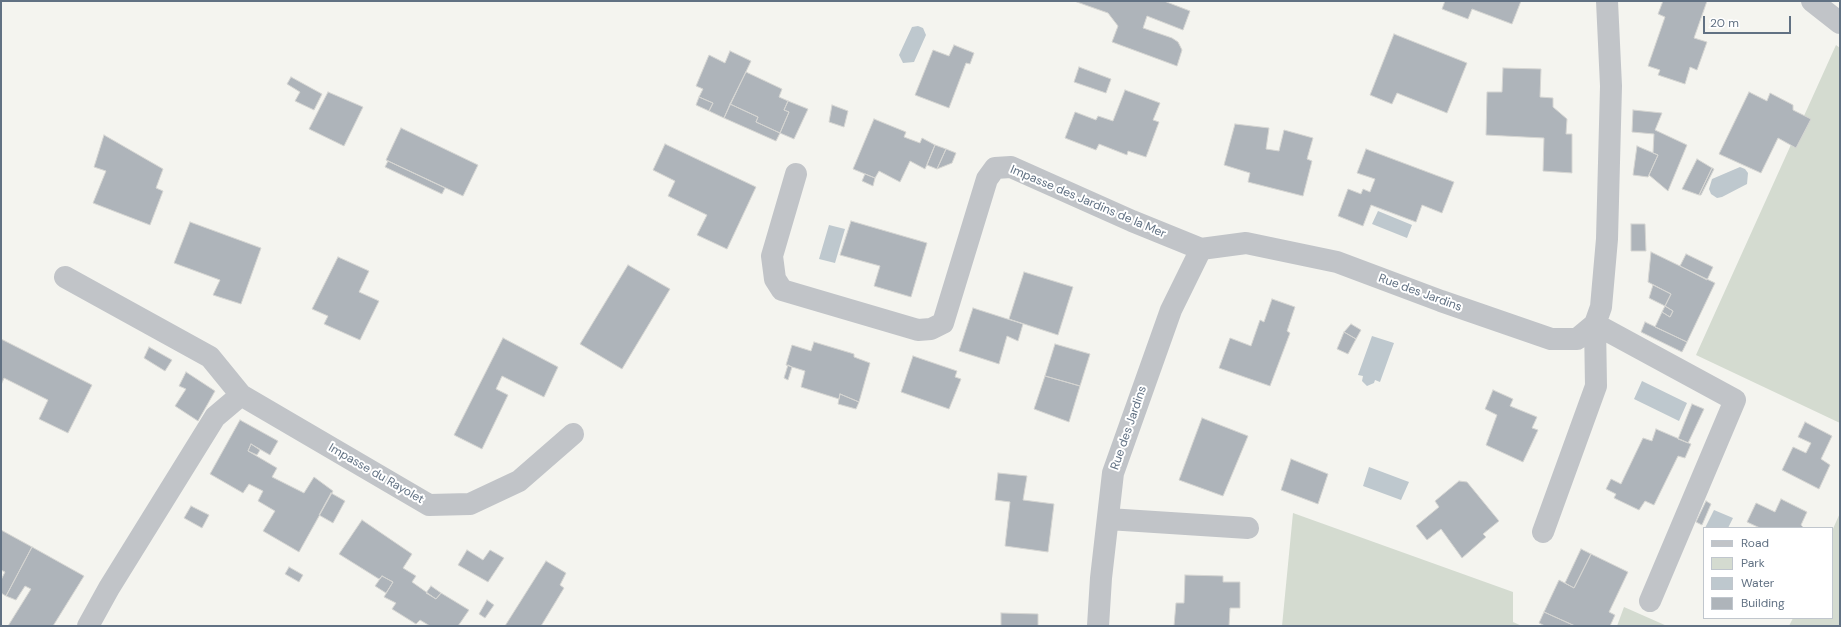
<!DOCTYPE html>
<style>
body{margin:0}
#map{position:relative;width:1841px;height:627px;overflow:hidden;background:#f4f4ef;font-family:"DM Sans",sans-serif}
canvas{display:block}
.frame{position:absolute;inset:0;border:2px solid #617183;pointer-events:none}
.legend{position:absolute;left:1703px;top:527px;width:130px;height:92px;box-sizing:border-box;background:#fff;border:1px solid #c0c6cd;margin:0;padding:5px 7px;list-style:none;font-size:12px;color:#617183}
.legend li{display:flex;align-items:center;gap:8px;height:20px}
.legend b{width:20px;border:1px solid #c0c6cd}
.scale{position:absolute;left:1703px;top:16px;width:88px;height:18px;box-sizing:border-box;border:2px solid #617183;border-top:0;padding-left:5px;font-size:12px;line-height:14px;white-space:nowrap;color:#617183;-webkit-text-stroke:3px #fff;paint-order:stroke}
</style>
<div id="map">
<canvas width="1841" height="627"></canvas>
<div class="frame"></div>
<ul class="legend">
<li><b style="height:5px;background:#c1c4c8"></b>Road</li>
<li><b style="height:11px;background:#d4dbd0"></b>Park</li>
<li><b style="height:11px;background:#bec8ce"></b>Water</li>
<li><b style="height:11px;background:#aeb4ba"></b>Building</li>
</ul>
<div class="scale">20 m</div>
</div>
<script>
const context = document.querySelector('canvas').getContext('2d');
context.lineJoin = 'round';
function fillPath(path, color) {
  context.fillStyle = color;
  context.fill(path, 'evenodd');
}
function poly(rows) {
  const path = new Path2D();
  for (const r of rows) {
    path.moveTo(r[0], r[1]);
    for (let i = 2; i < r.length; i += 2) path.lineTo(r[i], r[i + 1]);
  }
  return path;
}
function strokePath(path, color, width, dash) {
  context.strokeStyle = color;
  context.lineWidth = width;
  context.lineCap = dash ? 'butt' : 'round';
  context.setLineDash(dash || []);
  context.stroke(path);
}
function drawText(font, color, halo, rows, align = 'center') {
  context.font = font + ' "DM Sans",sans-serif';
  context.lineWidth = 4;
  context.setLineDash([]);
  context.textBaseline = 'middle';
  context.strokeStyle = halo;
  context.fillStyle = color;
  for (const [text, x, y, turn = 0] of rows) {
    context.save();
    context.translate(x, y);
    context.rotate((+turn || 0) * Math.PI / 180);
    context.textAlign = isNaN(turn) ? turn : align;
    if (halo) context.strokeText(text, 0, 0);
    context.fillText(text, 0, 0);
    context.restore();
  }
}
fillPath(poly([
 [1836,45,1840,48,1840,423,1696,355],
 [1293,513,1513,592,1513,622,1522,626,1282,626],
 [1840,513,1840,626,1789,626,1793,618,1832,618,1832,531],
 [1624,607,1667,626,1617,626]
]), '#d4dbd0');
fillPath(poly([
 [918,26,923,28,926,35,914,62,903,63,899,55,912,27],
 [1740,167,1745,169,1748,173,1747,184,1722,197,1717,198,1711,194,1709,189,1712,179],
 [1378,211,1412,225,1407,238,1372,224],
 [829,225,845,229,835,263,819,259],
 [1372,336,1394,343,1380,382,1375,380,1374,383,1367,386,1362,381,1363,376,1358,375],
 [1642,381,1687,403,1679,421,1634,399],
 [1369,467,1409,482,1401,500,1363,486],
 [1714,510,1733,518,1728,528,1705,528]
]), '#bec8ce');
const building = poly([
 [1074,1,1164,1,1190,11,1183,30,1147,16,1143,28,1172,38,1178,42,1182,50,1177,66,1112,42,1118,26,1108,13,1074,1],
 [1445,1,1521,1,1512,24,1472,9,1468,19,1442,9,1445,1],
 [1663,1,1707,1,1694,38,1707,42,1697,70,1690,67,1685,84,1658,75,1660,70,1648,66,1665,17,1658,14,1663,1],
 [1394,34,1467,63,1447,113,1397,93,1392,104,1370,95,1394,34],
 [954,45,974,53,970,64,966,63,949,108,915,95,933,50,949,56,954,45],
 [730,51,751,61,724,118,709,111,713,103,699,97,703,89,696,86,709,55,725,63,730,51],
 [1079,67,1111,79,1106,93,1074,82,1079,67],
 [1503,68,1541,69,1540,97,1553,98,1553,107,1567,119,1566,134,1572,134,1572,173,1543,171,1544,138,1486,135,1487,92,1502,92,1503,68],
 [746,72,782,89,779,97,788,101,784,110,789,112,780,133,756,122,758,117,730,104,746,72],
 [291,77,322,94,314,110,295,101,300,92,287,84,291,77],
 [1125,90,1160,103,1153,120,1159,122,1146,157,1128,151,1127,155,1099,144,1096,150,1065,138,1075,112,1096,120,1098,116,1113,121,1125,90],
 [328,92,363,107,344,146,309,129,328,92],
 [1749,92,1767,101,1770,93,1793,105,1793,110,1811,119,1796,148,1778,138,1761,173,1719,154,1749,92],
 [699,97,713,103,709,111,696,105,699,97],
 [788,101,808,109,794,139,780,133,789,112,784,110,788,101],
 [730,104,758,117,756,122,780,133,776,141,724,118,730,104],
 [832,105,848,111,844,127,829,122,832,105],
 [1633,110,1662,113,1655,130,1687,145,1668,191,1649,175,1658,155,1653,153,1654,134,1632,132,1633,110],
 [874,119,906,132,904,137,920,143,922,138,935,145,925,169,910,161,900,182,879,171,875,178,853,169,874,119],
 [1235,124,1269,128,1266,149,1279,151,1284,130,1313,138,1307,159,1312,161,1303,196,1248,182,1250,173,1224,165,1235,124],
 [401,128,478,165,463,196,386,160,401,128],
 [104,135,163,169,156,188,163,191,150,225,93,203,106,171,94,167,104,135],
 [665,144,756,187,727,249,697,235,707,215,668,196,675,181,653,170,665,144],
 [935,145,946,149,937,169,927,165,935,145],
 [1637,146,1658,155,1648,177,1633,175,1637,146],
 [946,149,956,153,952,163,937,169,946,149],
 [1366,149,1454,182,1442,213,1422,205,1416,222,1371,205,1363,226,1338,216,1348,189,1361,194,1363,189,1370,192,1375,179,1357,173,1366,149],
 [1697,159,1712,168,1699,195,1682,189,1697,159],
 [388,161,445,188,442,194,385,167,388,161],
 [1712,168,1714,169,1701,195,1699,195,1712,168],
 [865,174,875,178,873,186,862,181,865,174],
 [851,221,927,243,911,297,874,286,880,266,840,255,851,221],
 [190,222,261,248,241,304,213,295,220,280,174,263,190,222],
 [1631,224,1645,224,1646,251,1631,251,1631,224],
 [1651,252,1715,283,1687,342,1655,327,1662,312,1670,317,1673,311,1665,306,1671,294,1648,282,1651,252],
 [1686,254,1713,267,1707,280,1680,266,1686,254],
 [338,257,369,271,359,292,379,301,360,340,324,324,328,316,312,309,338,257],
 [628,265,670,289,622,369,580,344,628,265],
 [1024,272,1073,287,1058,335,1009,319,1024,272],
 [1653,285,1671,294,1665,306,1649,298,1653,285],
 [1272,299,1295,307,1287,331,1290,333,1270,386,1219,368,1230,338,1251,346,1260,320,1264,322,1272,299],
 [1665,306,1673,311,1670,317,1662,312,1665,306],
 [973,308,1023,324,1018,341,1007,336,999,364,959,351,973,308],
 [1645,322,1687,342,1682,352,1641,332,1645,322],
 [1351,324,1361,330,1356,339,1344,332,1351,324],
 [1344,332,1356,339,1348,354,1337,349,1344,332],
 [503,338,558,367,544,397,502,376,496,389,508,395,482,449,454,435,503,338],
 [1,339,92,385,68,433,39,419,48,400,4,378,1,385,1,339],
 [814,342,854,354,854,357,870,363,859,402,840,394,839,399,801,387,805,371,786,365,792,345,811,351,814,342],
 [1055,344,1090,354,1080,386,1045,376,1055,344],
 [149,347,172,360,165,371,144,358,149,347],
 [913,356,957,371,955,377,961,379,949,409,901,392,913,356],
 [788,365,792,367,788,380,784,378,788,365],
 [186,372,215,391,198,421,175,406,186,389,179,386,186,372],
 [1045,376,1080,386,1069,422,1034,409,1045,376],
 [1493,390,1513,399,1510,406,1537,417,1532,428,1538,430,1523,462,1486,445,1497,415,1485,409,1493,390],
 [840,394,859,402,856,409,838,404,840,394],
 [1692,404,1704,409,1688,443,1678,439,1692,404],
 [1202,418,1248,436,1223,496,1179,480,1202,418],
 [240,420,278,441,270,455,251,444,248,451,277,468,272,477,304,493,314,477,333,491,299,552,263,531,275,511,258,501,263,491,249,484,243,493,210,474,240,420],
 [1805,422,1832,436,1821,459,1830,465,1819,489,1782,470,1793,447,1806,453,1811,443,1798,437,1805,422],
 [1656,429,1691,444,1685,458,1678,456,1654,505,1645,501,1639,510,1614,498,1616,494,1606,489,1611,479,1621,484,1643,438,1652,441,1656,429],
 [251,444,260,450,257,455,248,451,251,444],
 [1291,459,1328,474,1318,504,1281,490,1291,459],
 [998,473,1027,476,1023,500,1054,504,1048,552,1005,546,1010,502,995,500,998,473],
 [1459,481,1467,482,1499,521,1483,534,1486,537,1462,558,1441,529,1427,540,1416,526,1439,507,1435,501,1459,481],
 [331,493,345,501,333,523,319,515,331,493],
 [1781,499,1807,512,1801,525,1804,528,1760,528,1747,522,1756,503,1775,512,1781,499],
 [1706,501,1711,504,1702,525,1696,522,1706,501],
 [191,506,209,515,202,528,184,518,191,506],
 [362,520,412,554,403,568,416,576,412,582,436,599,441,593,469,610,458,626,430,626,420,620,416,624,392,609,396,603,384,597,393,582,382,576,379,579,339,554,362,520],
 [1,530,32,547,6,596,1,593,1,580,5,572,1,570,1,530],
 [32,547,84,576,53,626,8,626,31,589,25,586,16,600,6,596,32,547],
 [1581,549,1591,554,1574,588,1565,583,1581,549],
 [467,550,483,560,490,550,504,558,488,582,458,565,467,550],
 [1591,554,1628,572,1609,612,1615,615,1610,626,1575,626,1544,612,1559,580,1574,588,1591,554],
 [546,561,566,573,560,585,564,588,541,626,505,626,546,561],
 [289,567,303,575,299,582,285,574,289,567],
 [1185,575,1223,576,1223,582,1240,582,1240,608,1230,608,1229,626,1174,626,1176,603,1184,603,1185,575],
 [382,576,393,582,386,593,375,586,382,576],
 [431,586,441,593,436,599,426,593,431,586],
 [487,600,494,605,485,618,479,614,487,600],
 [1544,612,1575,626,1545,626,1539,623,1544,612],
 [1001,613,1038,614,1038,626,1001,626,1001,613]
]);
fillPath(building, '#aeb4ba');
strokePath(building, '#d5d5d2', 1);
strokePath(poly([
 [1812,1,1840,23],
 [796,174,772,256,775,279,782,290,918,330,931,329,943,323,987,179,995,168,1011,167,1132,221,1201,249],
 [65,277,210,357,241,395],
 [1108,519,1248,528],
 [1543,532,1596,386,1595,324,1735,400,1650,601],
 [88,626,109,588,215,417,241,395,429,505,470,504,519,481,573,434],
 [1098,626,1101,578,1113,473,1171,310,1201,249,1246,243,1337,262,1441,301,1551,339,1577,339,1595,324,1601,307,1607,239,1611,86,1607,1]
]), '#c1c4c8', 22);
drawText('12px', '#617183', '#fff', [
 ["Impasse des Jardins de la Mer",1088,202,23],
 ["Rue des Jardins",1420,293,20],
 ["Rue des Jardins",1129,428,-71],
 ["Impasse du Rayolet",376,474,30]
]);
</script>
